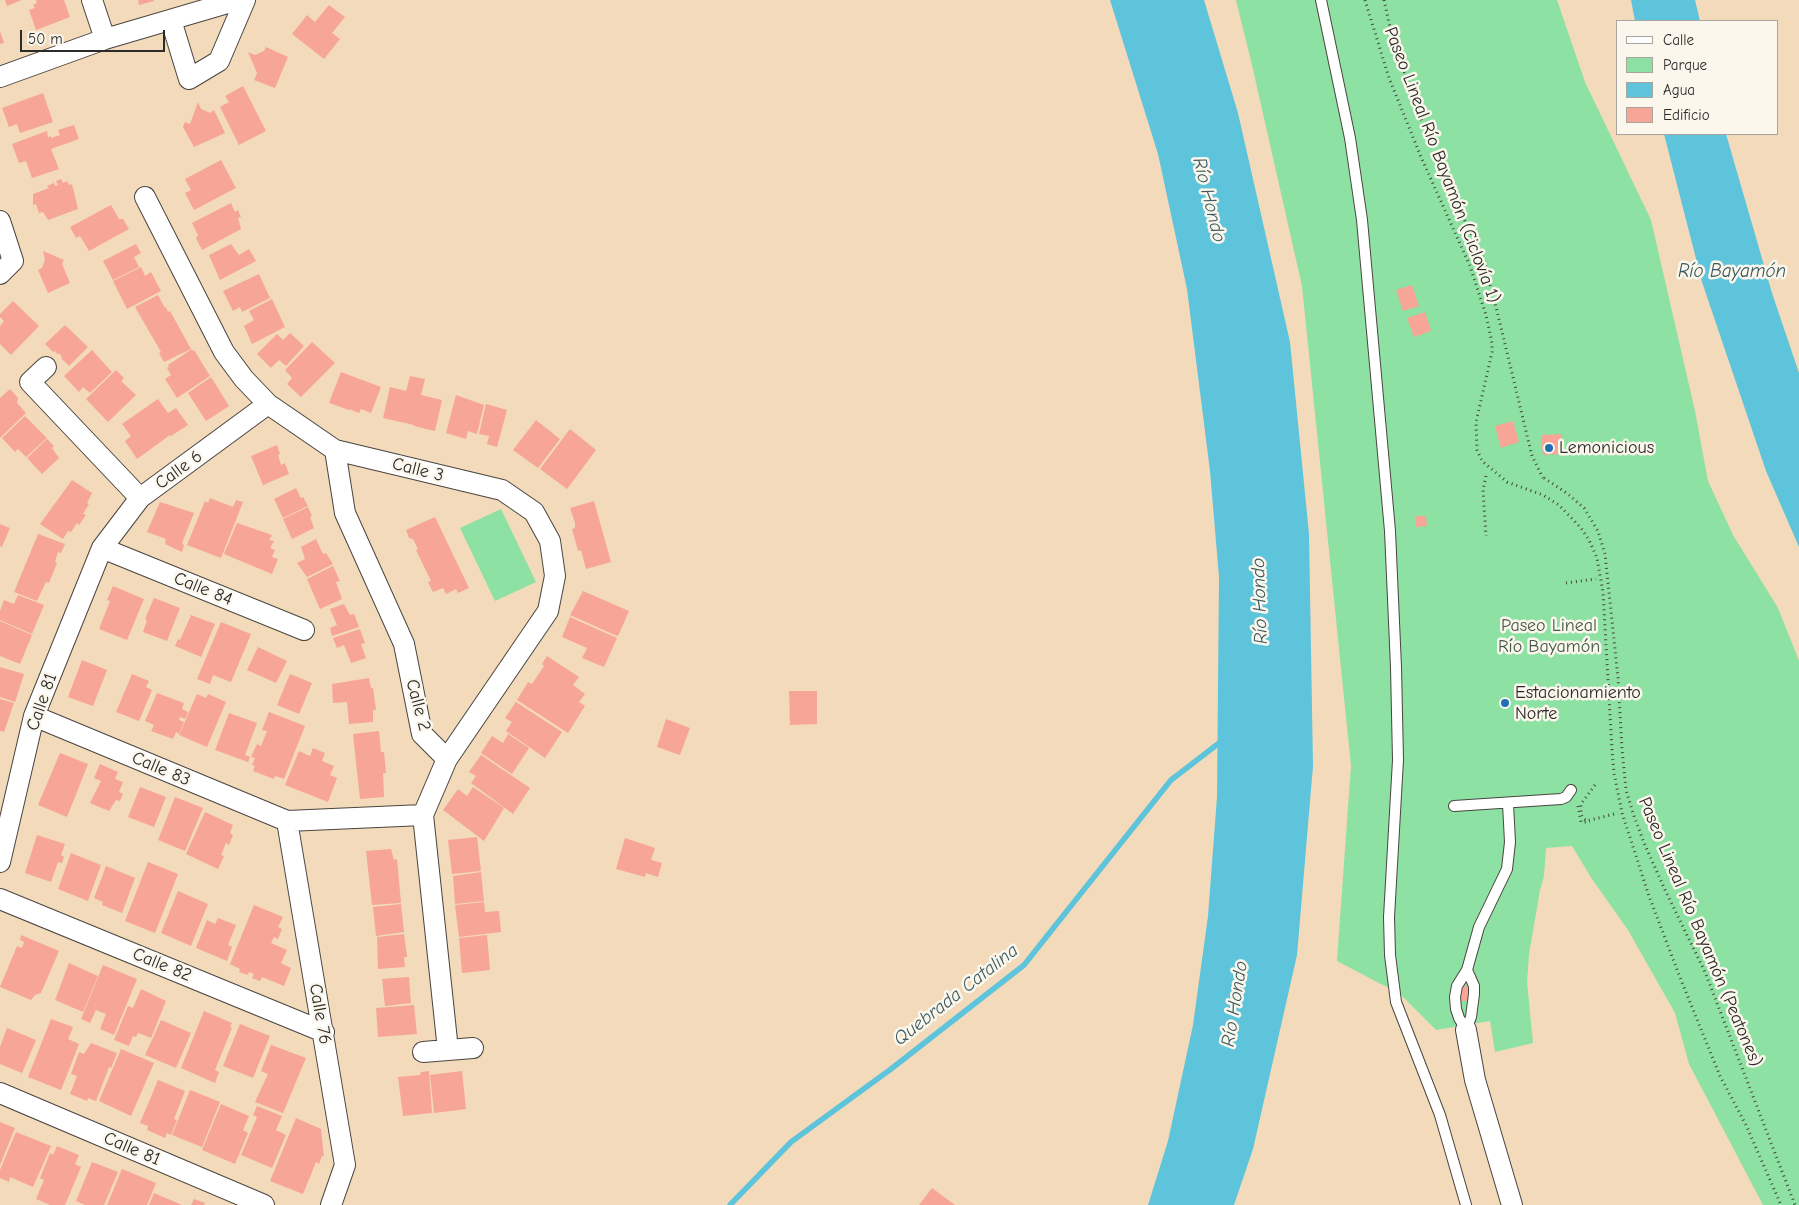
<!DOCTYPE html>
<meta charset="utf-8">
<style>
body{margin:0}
#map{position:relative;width:1799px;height:1205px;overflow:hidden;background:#f3daba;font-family:"Comic Neue",sans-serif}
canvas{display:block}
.legend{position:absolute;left:1616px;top:20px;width:162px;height:115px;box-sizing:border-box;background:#fbf7ec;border:1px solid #a8a59f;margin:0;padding:6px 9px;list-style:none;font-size:15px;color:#2b2b2b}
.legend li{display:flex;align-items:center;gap:10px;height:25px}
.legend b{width:25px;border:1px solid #a8a59f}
.scale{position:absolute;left:20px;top:30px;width:145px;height:22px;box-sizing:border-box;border:2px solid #2b2b2b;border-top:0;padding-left:6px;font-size:15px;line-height:18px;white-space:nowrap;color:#2b2b2b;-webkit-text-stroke:4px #fbf7ec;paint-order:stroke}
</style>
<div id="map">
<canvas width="1799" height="1205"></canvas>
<ul class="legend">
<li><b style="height:6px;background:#fff"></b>Calle</li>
<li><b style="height:14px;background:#8de1a2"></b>Parque</li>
<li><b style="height:14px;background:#5ec4db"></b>Agua</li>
<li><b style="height:14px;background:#f7a597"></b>Edificio</li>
</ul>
<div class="scale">50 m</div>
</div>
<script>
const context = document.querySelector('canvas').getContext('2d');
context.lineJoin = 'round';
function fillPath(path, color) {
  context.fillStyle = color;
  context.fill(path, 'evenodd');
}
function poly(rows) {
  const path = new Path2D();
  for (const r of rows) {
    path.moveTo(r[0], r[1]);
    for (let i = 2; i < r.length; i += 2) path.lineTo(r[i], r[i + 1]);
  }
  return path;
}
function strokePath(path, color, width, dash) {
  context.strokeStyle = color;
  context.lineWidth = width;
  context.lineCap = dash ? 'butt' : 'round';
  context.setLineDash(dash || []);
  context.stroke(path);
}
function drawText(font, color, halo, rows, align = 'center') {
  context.font = font + ' "Comic Neue",sans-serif';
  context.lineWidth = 5;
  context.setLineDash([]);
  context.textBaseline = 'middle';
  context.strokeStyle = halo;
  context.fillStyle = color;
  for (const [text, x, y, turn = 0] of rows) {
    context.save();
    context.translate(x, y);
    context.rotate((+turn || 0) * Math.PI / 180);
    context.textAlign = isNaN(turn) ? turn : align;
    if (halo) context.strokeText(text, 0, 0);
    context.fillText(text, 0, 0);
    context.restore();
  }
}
fillPath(poly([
 [1236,0,1557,0,1585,82,1651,220,1695,411,1708,481,1733,535,1778,608,1799,661,1799,1205,1763,1205,1689,1064,1675,1013,1628,930,1592,879,1572,846,1546,848,1544,876,1540,890,1529,954,1527,982,1533,1043,1495,1052,1490,1021,1436,1030,1400,994,1337,961,1351,766,1302,286,1252,65],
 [501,509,536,582,495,601,460,528]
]), '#8de1a2');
fillPath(poly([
 [1110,0,1204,0,1238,113,1290,342,1309,534,1313,766,1297,955,1253,1149,1234,1205,1148,1205,1168,1141,1193,1025,1208,916,1217,797,1219,577,1210,471,1187,289,1158,154],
 [1631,0,1695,0,1700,21,1635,21],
 [1664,134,1726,134,1772,293,1799,373,1799,547,1766,471,1702,282]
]), '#5ec4db');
strokePath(poly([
 [730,1205,791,1142,891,1069,1024,965,1171,780,1223,740]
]), '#5ec4db', 5.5);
fillPath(poly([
 [5,0,22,0,7,6],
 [36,0,64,0,70,17,36,30,29,10,35,8,33,5,37,3],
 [138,0,154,0,154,1,139,5],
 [329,5,345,17,332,33,340,39,324,59,292,34,307,15,315,22],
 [0,31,4,43,0,44],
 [266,47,288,57,275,88,254,80,257,73,248,52,255,55,264,51],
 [243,86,266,131,239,145,220,107,229,102,225,96],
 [43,93,53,122,20,133,17,124,9,127,2,108],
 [198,102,201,109,210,113,214,110,225,133,194,147,183,127,185,122,190,124],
 [74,125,79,139,51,149,59,169,32,178,26,161,19,163,12,144,47,131,48,137,51,136,51,138,60,135,58,130],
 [221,160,236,188,194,210,185,193,191,190,185,179],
 [61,179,63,183,67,181,69,185,72,184,78,209,48,220,43,212,39,213,36,204,33,205,33,194,49,188,47,186,54,183,55,186,58,185,56,181],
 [231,203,235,212,238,210,241,217,238,218,241,229,202,250,196,238,198,235,192,223],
 [111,205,119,219,123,219,129,229,89,251,80,236,76,238,70,227],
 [136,244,141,253,134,257,139,267,113,280,103,261],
 [231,244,239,255,249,249,256,261,220,280,209,255],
 [43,251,64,260,62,264,70,283,48,293,38,270,42,268,45,260],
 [141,267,145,276,151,272,161,291,127,309,113,281],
 [259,274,270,298,242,312,240,307,233,311,223,291],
 [1412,285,1419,306,1403,311,1396,290],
 [158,295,165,308,166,307,168,312,170,311,191,349,164,362,159,353,161,352,135,307],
 [272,299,285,327,252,344,244,326,254,320,249,311],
 [13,301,39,326,11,355,0,344,0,326,4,321,0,317,0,314],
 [1425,312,1431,331,1414,337,1407,318],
 [65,325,88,347,69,366,61,358,62,357,59,353,58,355,55,351,53,352,45,344],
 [290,333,304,346,286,366,279,360,271,368,257,354,277,334,283,340],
 [312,342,335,363,301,397,287,384,292,378,285,370],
 [192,349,192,351,194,350,210,376,177,398,165,379,171,375,167,368,169,367,168,365],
 [92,350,112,372,90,393,83,387,79,392,64,376],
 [116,370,124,378,121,381,136,395,108,422,86,399],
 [341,372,381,387,371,413,361,409,359,413,349,409,349,410,329,403],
 [410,376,425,379,421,395,442,400,435,431,414,426,414,425,383,418,390,387,406,391],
 [211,377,229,406,206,421,188,393],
 [10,389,18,398,17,403,26,413,0,438,0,398],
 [456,395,484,405,477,434,468,431,466,439,446,433],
 [158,399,168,413,176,408,188,425,171,436,170,435,137,459,125,441,131,436,122,424],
 [486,404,507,410,497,447,487,444,489,436,479,434],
 [25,416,47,438,26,457,18,449,15,452,2,438],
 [536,420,560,439,538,468,513,450],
 [1513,421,1519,442,1501,448,1495,426],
 [570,429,596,450,567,489,540,469],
 [1562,434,1563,454,1543,455,1541,435],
 [47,439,54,446,52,448,59,458,42,474,27,458],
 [277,445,280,454,278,455,281,465,285,463,289,474,263,485,251,456],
 [72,480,92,493,87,503,89,504,83,514,86,515,79,525,77,523,71,532,68,531,63,539,40,524],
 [296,488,301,498,303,497,308,506,283,518,274,499],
 [210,498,233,507,236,500,243,502,221,558,187,545,205,501,208,503],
 [594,501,611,562,586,569,581,550,578,551,572,529,575,528,575,523,570,508],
 [160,502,194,513,182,543,184,545,182,552,165,544,166,539,147,532],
 [308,507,312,516,310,517,314,528,292,539,283,519],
 [1415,516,1426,516,1427,526,1416,527],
 [435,517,469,588,458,593,456,589,446,594,443,588,433,592,428,582,431,581,416,550,418,549,413,539,409,538,406,530],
 [237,523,272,535,269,540,274,541,270,548,275,550,272,557,278,559,272,574,224,554],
 [0,524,10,528,2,547,0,546],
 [38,534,65,544,61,553,58,552,55,562,57,563,49,583,46,582,37,601,14,592],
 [316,539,323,554,326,553,333,564,307,577,297,563,305,559,301,547],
 [333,566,340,581,336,582,342,599,320,609,307,579],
 [113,586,144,599,127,640,99,629,110,601,107,600],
 [583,591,629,611,619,634,617,636,570,615],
 [18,595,44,605,32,634,0,620,0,611,4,600,14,604],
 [154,598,180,608,167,641,143,632,147,620,145,619],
 [344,604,350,615,354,614,359,627,332,636,330,628,337,625,330,609],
 [191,615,215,624,201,657,175,646,178,639,180,640],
 [570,617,617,638,604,667,582,658,587,648,562,637],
 [0,621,32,635,20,664,0,656],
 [221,622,251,634,231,682,213,675,210,684,197,679],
 [360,629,365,643,361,644,366,658,351,663,344,645,337,648,333,638],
 [258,647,287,661,276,683,247,670],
 [547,656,579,677,573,685,585,694,579,702,585,706,568,733,517,700,528,682,532,684,544,666,542,664],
 [82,660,107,670,93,706,68,697],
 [0,667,24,674,15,702,0,697],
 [132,674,149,681,146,687,152,690,139,721,116,712],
 [290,674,312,683,299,714,277,705],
 [369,678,371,688,373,688,376,710,373,710,373,722,349,724,347,702,333,703,332,684],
 [789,691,817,691,817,724,790,725],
 [157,693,184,703,182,709,188,712,185,719,180,717,179,720,184,722,179,734,176,732,173,739,151,731,154,725,145,721],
 [197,694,206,698,208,694,226,702,207,747,179,735],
 [0,699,14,703,4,732,0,731],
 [516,702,562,732,545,758,506,731,512,722,505,718],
 [269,712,305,726,284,779,275,776,274,779,253,771,255,766,252,765,255,758,251,757,257,744,261,746,267,731,262,730],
 [229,713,257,723,245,755,250,757,248,762,215,750],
 [666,719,690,728,680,755,657,747],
 [379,731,381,752,384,752,386,773,383,773,384,797,360,799,353,734],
 [508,734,529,748,512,774,481,753,492,736,503,743],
 [313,748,325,753,322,761,334,766,330,775,337,778,328,802,285,785,299,751,310,756],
 [60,753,88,764,67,817,38,805],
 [481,755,530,788,513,814,471,783,476,776,469,772],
 [100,764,118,772,115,779,123,782,119,792,123,794,120,801,116,800,109,811,90,803,101,781,94,778],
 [140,787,166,797,154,827,128,817],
 [473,787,504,808,484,841,443,810,458,789,467,796],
 [175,797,203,808,185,851,158,840],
 [205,812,233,825,230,833,233,835,229,845,226,843,221,855,224,856,218,869,186,854],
 [37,835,65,844,61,855,64,857,62,863,58,862,51,882,25,873],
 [477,837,481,871,452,874,448,840],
 [625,838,655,848,651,860,662,863,658,877,646,873,645,877,616,869],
 [391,849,394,860,397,859,401,903,372,905,366,851],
 [71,853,101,865,88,901,58,889],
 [148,862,178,874,155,933,125,921],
 [106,866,135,878,122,913,102,905,103,902,94,898],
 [481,872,484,901,455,904,453,876],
 [178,891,208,904,191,946,161,933],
 [484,902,485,912,499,911,501,932,459,937,455,905],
 [401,904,404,932,376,936,373,907],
 [254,905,283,917,278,927,282,929,278,939,274,937,271,943,287,950,281,963,291,968,284,986,262,977,260,981,252,978,254,974,249,972,248,975,239,972,240,969,230,964],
 [218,918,236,925,228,945,232,947,227,961,196,948,207,920,215,924],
 [404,934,407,957,404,957,405,967,378,969,377,937],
 [21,935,59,951,41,993,35,995,31,1000,0,987,17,946,22,948,24,942,20,940],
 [487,935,490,970,462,973,459,938],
 [69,963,98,976,83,1012,55,1000],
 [103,965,137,979,114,1035,100,1029,106,1014,96,1010,90,1023,81,1019],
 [409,977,411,1003,385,1006,382,979],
 [1462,986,1470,986,1470,1001,1462,1001],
 [141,989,166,1001,151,1038,138,1033,136,1037,133,1036,129,1046,114,1040,128,1006,133,1008],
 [414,1005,417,1034,378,1037,376,1008],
 [204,1011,232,1023,230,1027,232,1028,215,1070,219,1072,215,1083,181,1068],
 [51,1019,73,1027,68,1039,79,1044,61,1090,28,1077],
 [161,1020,191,1033,176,1068,145,1055],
 [240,1024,270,1036,253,1078,223,1066],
 [7,1028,36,1040,22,1073,0,1064,0,1047],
 [91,1043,117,1053,111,1068,109,1067,96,1101,88,1098,87,1101,70,1094,77,1076,71,1074,79,1052,84,1054],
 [271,1045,306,1058,283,1113,255,1102,268,1074,261,1071],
 [121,1049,154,1063,131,1116,99,1101],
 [429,1071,432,1113,403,1116,398,1077,420,1075,421,1072],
 [462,1071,466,1109,434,1113,430,1075],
 [158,1080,185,1091,174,1119,177,1120,171,1135,167,1133,165,1138,147,1130,148,1126,140,1123],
 [190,1090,220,1102,202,1147,172,1135],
 [221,1104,249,1116,243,1130,248,1133,235,1164,202,1150],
 [257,1106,282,1116,276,1130,286,1135,272,1168,241,1155,257,1117,253,1115],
 [296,1118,321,1129,324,1157,322,1156,319,1164,316,1162,303,1194,270,1181],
 [0,1122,15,1128,0,1165],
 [16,1132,51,1146,33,1187,10,1177,9,1182,0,1178,0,1170],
 [57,1146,79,1155,75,1164,81,1167,65,1205,50,1205,36,1199,44,1180,40,1178,50,1153,53,1155],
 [92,1162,118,1172,104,1205,85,1205,76,1201],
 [122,1169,156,1183,147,1205,107,1205],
 [932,1188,955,1205,919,1205],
 [154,1193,182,1205,149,1205],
 [194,1199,205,1203,204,1205,191,1205]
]), '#f7a597');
const service = poly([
 [1321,0,1350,138,1362,220,1390,531,1396,667,1398,760,1389,917,1390,955,1396,1002,1440,1115,1466,1205],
 [1454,806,1561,799,1566,797,1571,790],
 [1466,1030,1459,1018,1456,1009,1455,997,1457,986,1467,970,1479,927,1507,869,1510,842,1508,804],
 [1466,1030,1471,1017,1474,994,1474,986,1467,970]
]);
const minor = poly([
 [92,0,105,39],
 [171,20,189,79,219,61,245,0],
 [0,77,105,39,238,0],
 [145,197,224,352,244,379,268,404,335,450,502,490,534,512,550,541,555,576,548,611,447,759,423,815,448,1050],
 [0,221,13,261,0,274],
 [46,367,30,382,140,498],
 [335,450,345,513,404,644,422,734,447,759],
 [102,548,304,630],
 [34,716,287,821,423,815],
 [287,821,345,1165,331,1205],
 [0,862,34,716,102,548,140,498,268,404],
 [0,899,324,1032],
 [1466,1030,1475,1080,1512,1205],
 [423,1052,473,1048],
 [0,1093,264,1205]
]);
strokePath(service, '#494540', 12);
strokePath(minor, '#494540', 22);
strokePath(poly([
 [1365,0,1389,78,1421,157,1470,266,1486,315,1492,343,1492,352,1476,422,1477,450,1482,461,1507,482,1543,495,1559,505,1581,528,1589,540,1597,558,1603,592,1612,750,1614,773,1622,813,1649,896,1681,980,1720,1076,1746,1125,1781,1205],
 [1384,0,1393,41,1421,119,1453,196,1483,258,1497,311,1532,456,1543,478],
 [1486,476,1483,490,1486,536],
 [1544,478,1568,494,1584,508,1598,531,1605,554,1618,678,1622,749,1626,790,1633,813,1644,843,1666,892,1705,972,1795,1205],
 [1566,583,1596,579],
 [1595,785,1581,804,1581,814,1583,818,1587,821,1618,813],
 [1578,806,1581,822,1590,822]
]), '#494540', 3, [1, 4]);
strokePath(service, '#fff', 10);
strokePath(minor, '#fff', 20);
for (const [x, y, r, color] of [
 [1549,448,5,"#1f6fb2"],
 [1505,703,5,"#1f6fb2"]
]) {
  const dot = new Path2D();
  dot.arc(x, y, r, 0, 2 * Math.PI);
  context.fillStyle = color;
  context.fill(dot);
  strokePath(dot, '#fbf7ec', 2);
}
drawText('18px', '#2b2b2b', '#fbf7ec', [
 ["Paseo Lineal Río Bayamón (Ciclovía 1)",1442,165,69],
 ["Calle 6",179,470,-36],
 ["Calle 3",418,470,14],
 ["Calle 84",203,589,22],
 ["Calle 81",42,702,-71],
 ["Calle 2",418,705,75],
 ["Calle 83",161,769,23],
 ["Paseo Lineal Río Bayamón (Peatones)",1700,932,67],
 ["Calle 82",162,965,22],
 ["Calle 76",320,1014,80],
 ["Calle 81",132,1149,23]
]);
drawText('18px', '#2b2b2b', '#fbf7ec', [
 ["Lemonicious",1559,448],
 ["Estacionamiento",1515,693],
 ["Norte",1515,714]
], 'left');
drawText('18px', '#445849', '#fbf7ec', [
 ["Paseo Lineal",1549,626],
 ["Río Bayamón",1549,647]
]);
drawText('italic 19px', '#3a5960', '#fbf7ec', [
 ["Río Hondo",1209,200,76],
 ["Río Bayamón",1732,272],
 ["Río Hondo",1260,601,-92],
 ["Quebrada Catalina",956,995,-38],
 ["Río Hondo",1235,1004,-81]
]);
</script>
